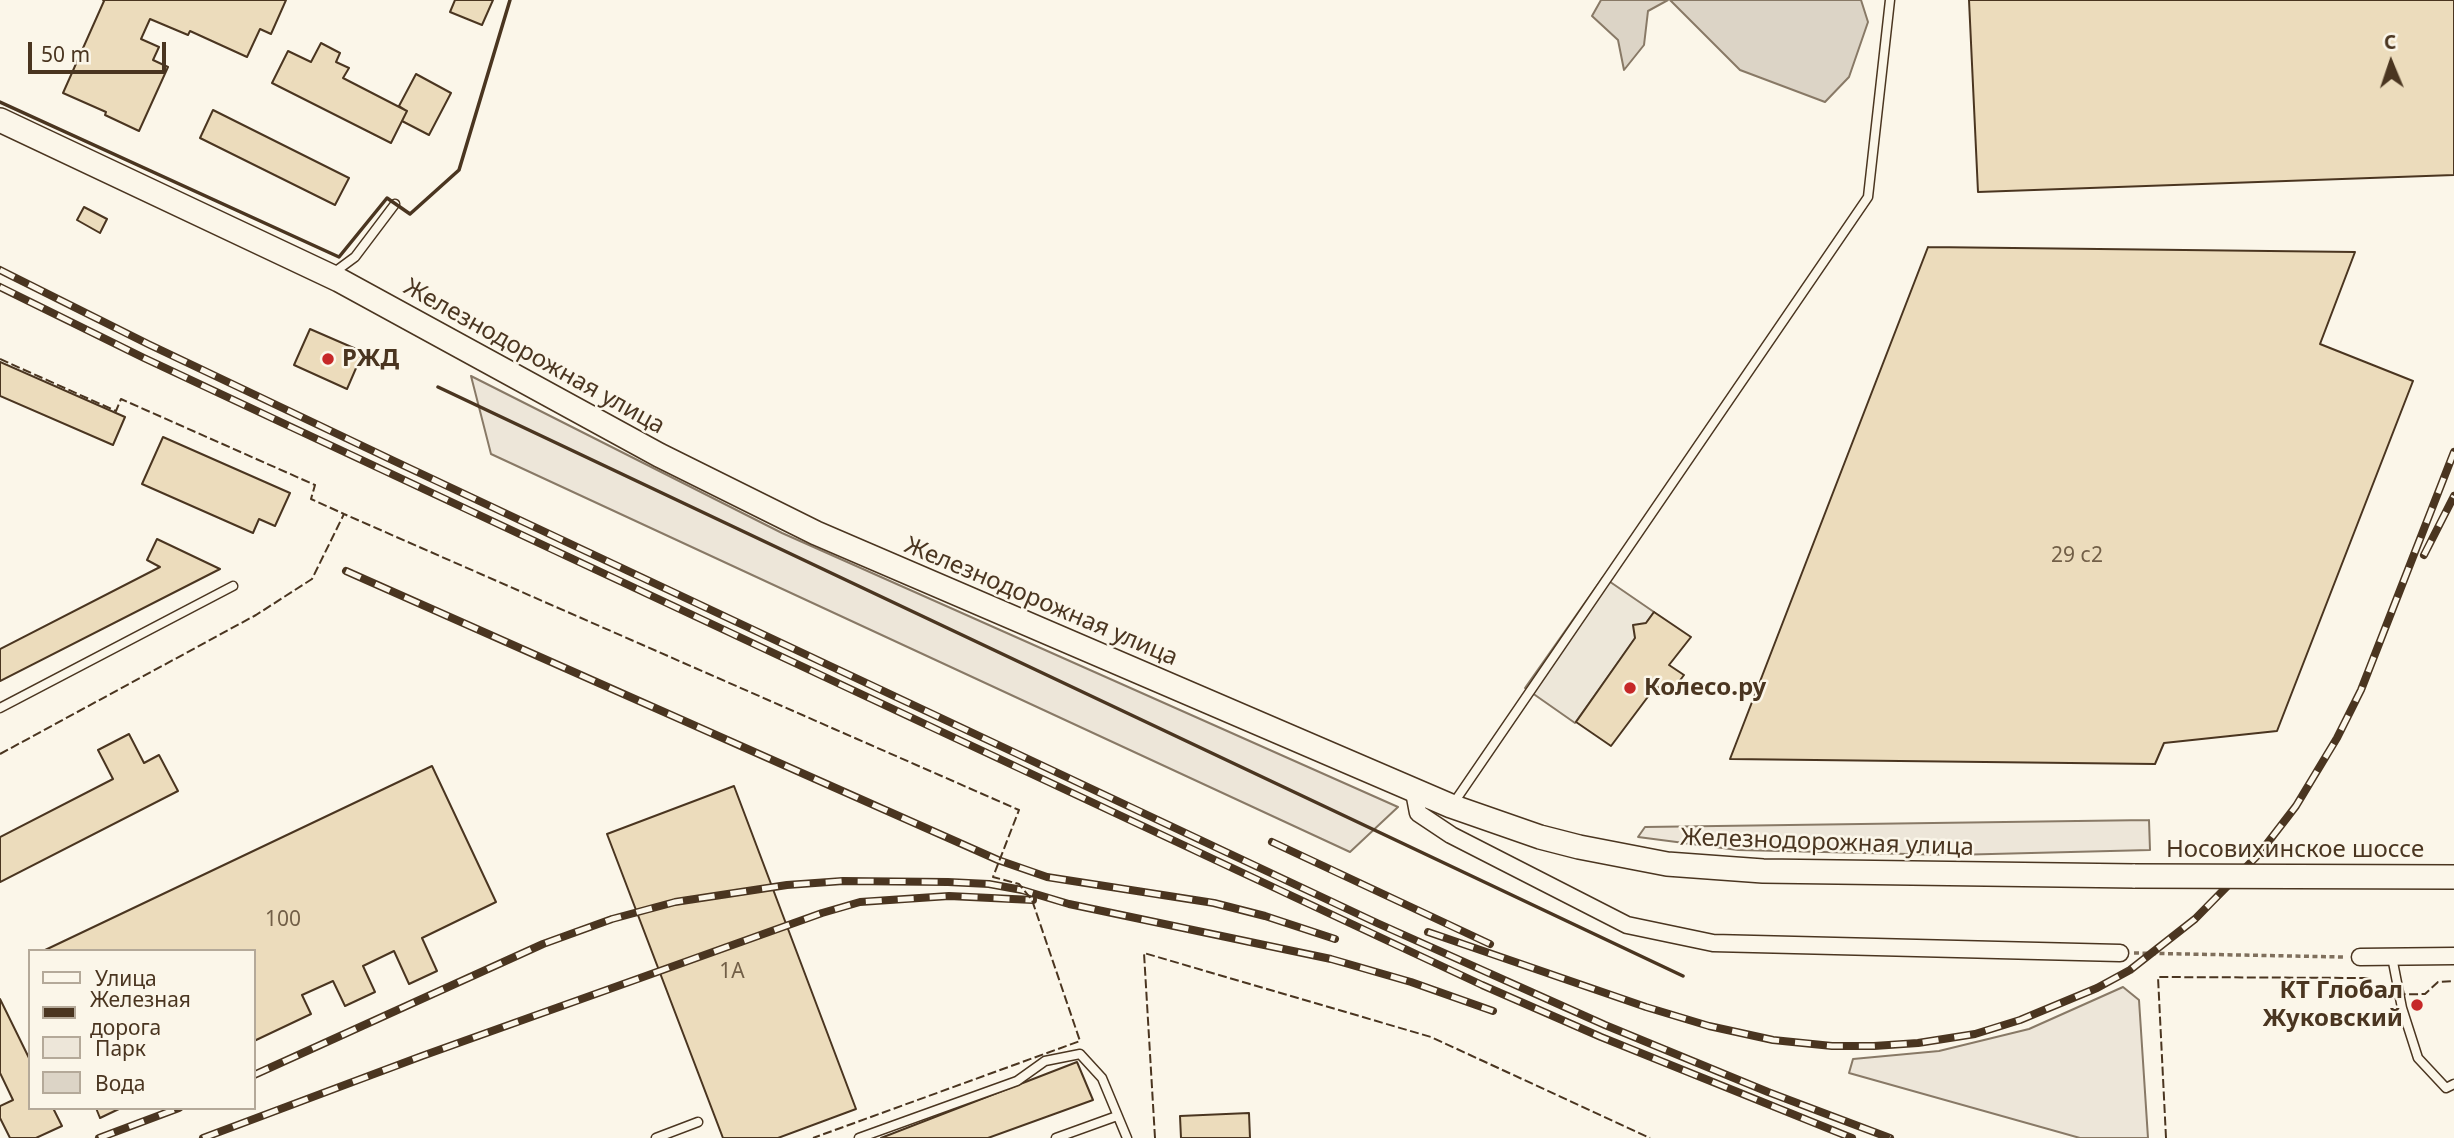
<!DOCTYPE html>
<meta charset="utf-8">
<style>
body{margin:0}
#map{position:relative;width:2454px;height:1138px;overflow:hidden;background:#fbf6e9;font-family:"Noto Sans",sans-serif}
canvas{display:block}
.legend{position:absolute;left:28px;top:949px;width:228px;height:161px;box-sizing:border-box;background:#fbf6e9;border:2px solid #b4a999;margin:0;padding:9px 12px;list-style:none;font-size:21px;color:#4a3520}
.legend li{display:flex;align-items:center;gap:14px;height:35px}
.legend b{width:35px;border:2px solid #b4a999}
.north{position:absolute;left:2356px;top:28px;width:70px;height:70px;-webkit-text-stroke:5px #fbf6e9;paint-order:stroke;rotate:358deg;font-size:19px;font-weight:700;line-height:28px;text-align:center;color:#4a3520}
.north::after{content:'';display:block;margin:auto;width:24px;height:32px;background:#4a3520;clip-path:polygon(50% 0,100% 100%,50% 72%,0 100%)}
.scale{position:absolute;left:28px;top:42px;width:138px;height:32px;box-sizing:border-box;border:4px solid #4a3520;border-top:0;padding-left:9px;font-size:21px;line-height:24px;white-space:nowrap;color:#4a3520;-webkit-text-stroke:5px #fbf6e9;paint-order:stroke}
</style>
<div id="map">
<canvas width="2454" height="1138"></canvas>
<ul class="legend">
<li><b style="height:9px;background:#fbf6e9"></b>Улица</li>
<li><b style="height:9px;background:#4a3520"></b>Железная дорога</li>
<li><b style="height:19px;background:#ede6d9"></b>Парк</li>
<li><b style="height:19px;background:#dcd4c6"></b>Вода</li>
</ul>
<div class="north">С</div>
<div class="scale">50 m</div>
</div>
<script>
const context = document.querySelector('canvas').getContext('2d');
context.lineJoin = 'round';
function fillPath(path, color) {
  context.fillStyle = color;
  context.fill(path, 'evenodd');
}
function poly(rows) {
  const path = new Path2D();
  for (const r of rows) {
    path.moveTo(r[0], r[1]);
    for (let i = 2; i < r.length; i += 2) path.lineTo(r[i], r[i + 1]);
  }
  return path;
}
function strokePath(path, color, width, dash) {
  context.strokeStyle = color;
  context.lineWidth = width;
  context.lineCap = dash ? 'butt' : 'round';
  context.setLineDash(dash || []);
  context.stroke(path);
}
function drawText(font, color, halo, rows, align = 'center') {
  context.font = font + ' "Noto Sans",sans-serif';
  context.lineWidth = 5;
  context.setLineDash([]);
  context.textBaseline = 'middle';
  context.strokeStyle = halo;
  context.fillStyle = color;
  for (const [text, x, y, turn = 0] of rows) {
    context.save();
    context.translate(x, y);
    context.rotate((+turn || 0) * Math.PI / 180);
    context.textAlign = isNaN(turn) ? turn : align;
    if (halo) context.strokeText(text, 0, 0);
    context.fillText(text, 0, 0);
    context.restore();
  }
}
const green = poly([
 [471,376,782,533,1398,807,1350,852,491,454,471,376],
 [2149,820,2150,850,1952,855,1738,850,1638,837,1645,827,2149,820],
 [2123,987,2139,1000,2148,1138,2080,1138,1849,1073,1853,1059,1939,1051,2029,1029,2123,987]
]);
fillPath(green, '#ede6d9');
strokePath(green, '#887966', 2);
const parking = poly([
 [1603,577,1654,612,1575,723,1525,688,1603,577]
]);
fillPath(parking, '#ede7d9');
strokePath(parking, '#887966', 2);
const water = poly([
 [1601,0,1668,0,1648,11,1644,45,1624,70,1618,40,1592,16,1601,0],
 [1670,0,1861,0,1868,22,1849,77,1825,102,1740,70,1670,0]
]);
fillPath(water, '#dcd4c6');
strokePath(water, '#887966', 2);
const building = poly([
 [103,0,286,0,271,34,260,29,247,57,190,31,188,35,150,19,141,39,159,47,153,60,168,67,139,131,105,115,106,112,63,93,104,1,103,0],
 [455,0,493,0,482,25,450,12,455,0],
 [1969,0,2454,0,2454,175,1978,192,1969,0],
 [321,43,340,53,336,62,349,68,343,78,407,111,391,143,272,83,288,51,311,62,321,43],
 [416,74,451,93,429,135,402,121,407,111,399,106,416,74],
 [213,110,349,178,335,205,200,138,213,110],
 [84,207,107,219,100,233,77,220,84,207],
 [1928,247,2355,252,2320,344,2413,381,2277,731,2164,743,2155,764,1730,759,1928,247],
 [310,329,363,352,347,389,294,365,310,329],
 [0,362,125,417,113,445,0,396,0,362],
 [163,437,290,493,275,526,259,519,253,533,142,484,163,437],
 [157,539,220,569,0,681,0,649,160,567,147,560,157,539],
 [1654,612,1691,637,1669,665,1684,675,1669,695,1656,686,1611,746,1576,722,1635,638,1633,625,1646,623,1654,612],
 [129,734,144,763,159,755,178,791,0,882,0,837,113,779,98,750,129,734],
 [432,766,496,902,422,938,437,971,409,984,394,951,363,966,375,992,345,1006,333,981,302,995,311,1014,254,1041,254,951,43,951,432,766],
 [734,786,856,1109,778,1138,723,1138,607,834,734,786],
 [0,999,30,1060,30,1108,53,1108,62,1126,36,1138,10,1138,0,1118,0,1106,13,1100,0,1073,0,999],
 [1077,1062,1093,1100,988,1138,881,1138,1077,1062],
 [96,1108,121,1108,100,1118,96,1108],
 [1249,1113,1250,1138,1181,1138,1180,1116,1249,1113]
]);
fillPath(building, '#ecdcbc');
strokePath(building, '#4a3520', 2);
const service = poly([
 [332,274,355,257,395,204],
 [0,708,233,586],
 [1453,804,1868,197,1890,0],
 [2392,957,2402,1008,2418,1058,2446,1088,2454,1084],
 [656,1138,698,1122],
 [859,1138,1017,1081,1045,1061,1080,1054,1102,1078,1127,1138],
 [1056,1138,1117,1116]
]);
const minor = poly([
 [1414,792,1418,813,1451,835,1627,925,1713,943,2120,953],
 [2360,957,2454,956]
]);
const secondary = poly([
 [0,120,339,280,659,455,816,533,1451,806,1540,837,1579,847,1667,864,1763,871,2135,876]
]);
strokePath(service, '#4a3520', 11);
strokePath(minor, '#4a3520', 19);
strokePath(secondary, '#4a3520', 26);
strokePath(poly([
 [2134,953,2344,957]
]), '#7f6f5c', 3.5, [5, 3.5]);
strokePath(service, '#fbf6e9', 8);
strokePath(minor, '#fbf6e9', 16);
strokePath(secondary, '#fbf6e9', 23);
const rail = poly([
 [0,270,148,344,392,460,1377,923,1605,1025,1768,1092,1890,1138],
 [0,287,144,358,1482,985,1601,1037,1852,1138],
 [2424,555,2454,496],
 [346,571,998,860,1047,877,1214,903,1265,916,1335,939],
 [1272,842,1490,944],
 [1428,932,1646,1007,1709,1026,1773,1040,1832,1046,1874,1046,1918,1043,1975,1034,2020,1020,2097,988,2130,970,2195,919,2259,854,2296,806,2337,738,2361,690,2454,452],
 [254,1075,543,944,612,919,675,902,787,885,843,881,948,882,989,884,1022,890,1069,904,1331,959,1411,982,1493,1011],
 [99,1138,179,1108],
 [203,1138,422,1056,822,913,860,902,949,896,1033,900]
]);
strokePath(rail, '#4a3520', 8);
strokePath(rail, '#fbf6e9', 5, [16]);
const secondaryBridge = poly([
 [2135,876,2454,877]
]);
strokePath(secondaryBridge, '#4a3520', 26, []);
strokePath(secondaryBridge, '#fbf6e9', 23);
strokePath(poly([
 [0,359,116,411,121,399,315,485,311,499,344,514],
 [0,754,256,615,312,579,344,514,1019,810,993,877,1019,884,1032,900,1080,1041,813,1138],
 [1155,1138,1144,953,1431,1037,1650,1138],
 [2166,1138,2158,977,2368,978,2373,995,2425,994,2438,982,2454,981]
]), '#4a3520', 2, [9, 3.5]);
strokePath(poly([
 [0,102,339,257,387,198,410,214,459,170,510,0],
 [438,387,1683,976]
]), '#4a3520', 3.5);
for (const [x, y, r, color] of [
 [328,359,7,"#c62828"],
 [1630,688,7,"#c62828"],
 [2417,1005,7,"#c62828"]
]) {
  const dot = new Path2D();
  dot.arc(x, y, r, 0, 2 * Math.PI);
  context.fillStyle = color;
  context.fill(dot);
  strokePath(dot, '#fbf6e9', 2.5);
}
drawText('21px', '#725f47', null, [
 ["29 с2",2077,556],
 ["100",283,920],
 ["1А",732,972]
]);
drawText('24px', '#4a3520', '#fbf6e9', [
 ["Железнодорожная улица",534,357,29],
 ["Железнодорожная улица",1041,602,23],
 ["Железнодорожная улица",1827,843,2],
 ["Носовихинское шоссе",2295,850]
]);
drawText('bold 24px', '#4a3520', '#fbf6e9', [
 ["РЖД",342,359],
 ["Колесо.ру",1644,688],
 ["КТ Глобал",2403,991,"right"],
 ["Жуковский",2403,1019,"right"]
], 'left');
</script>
